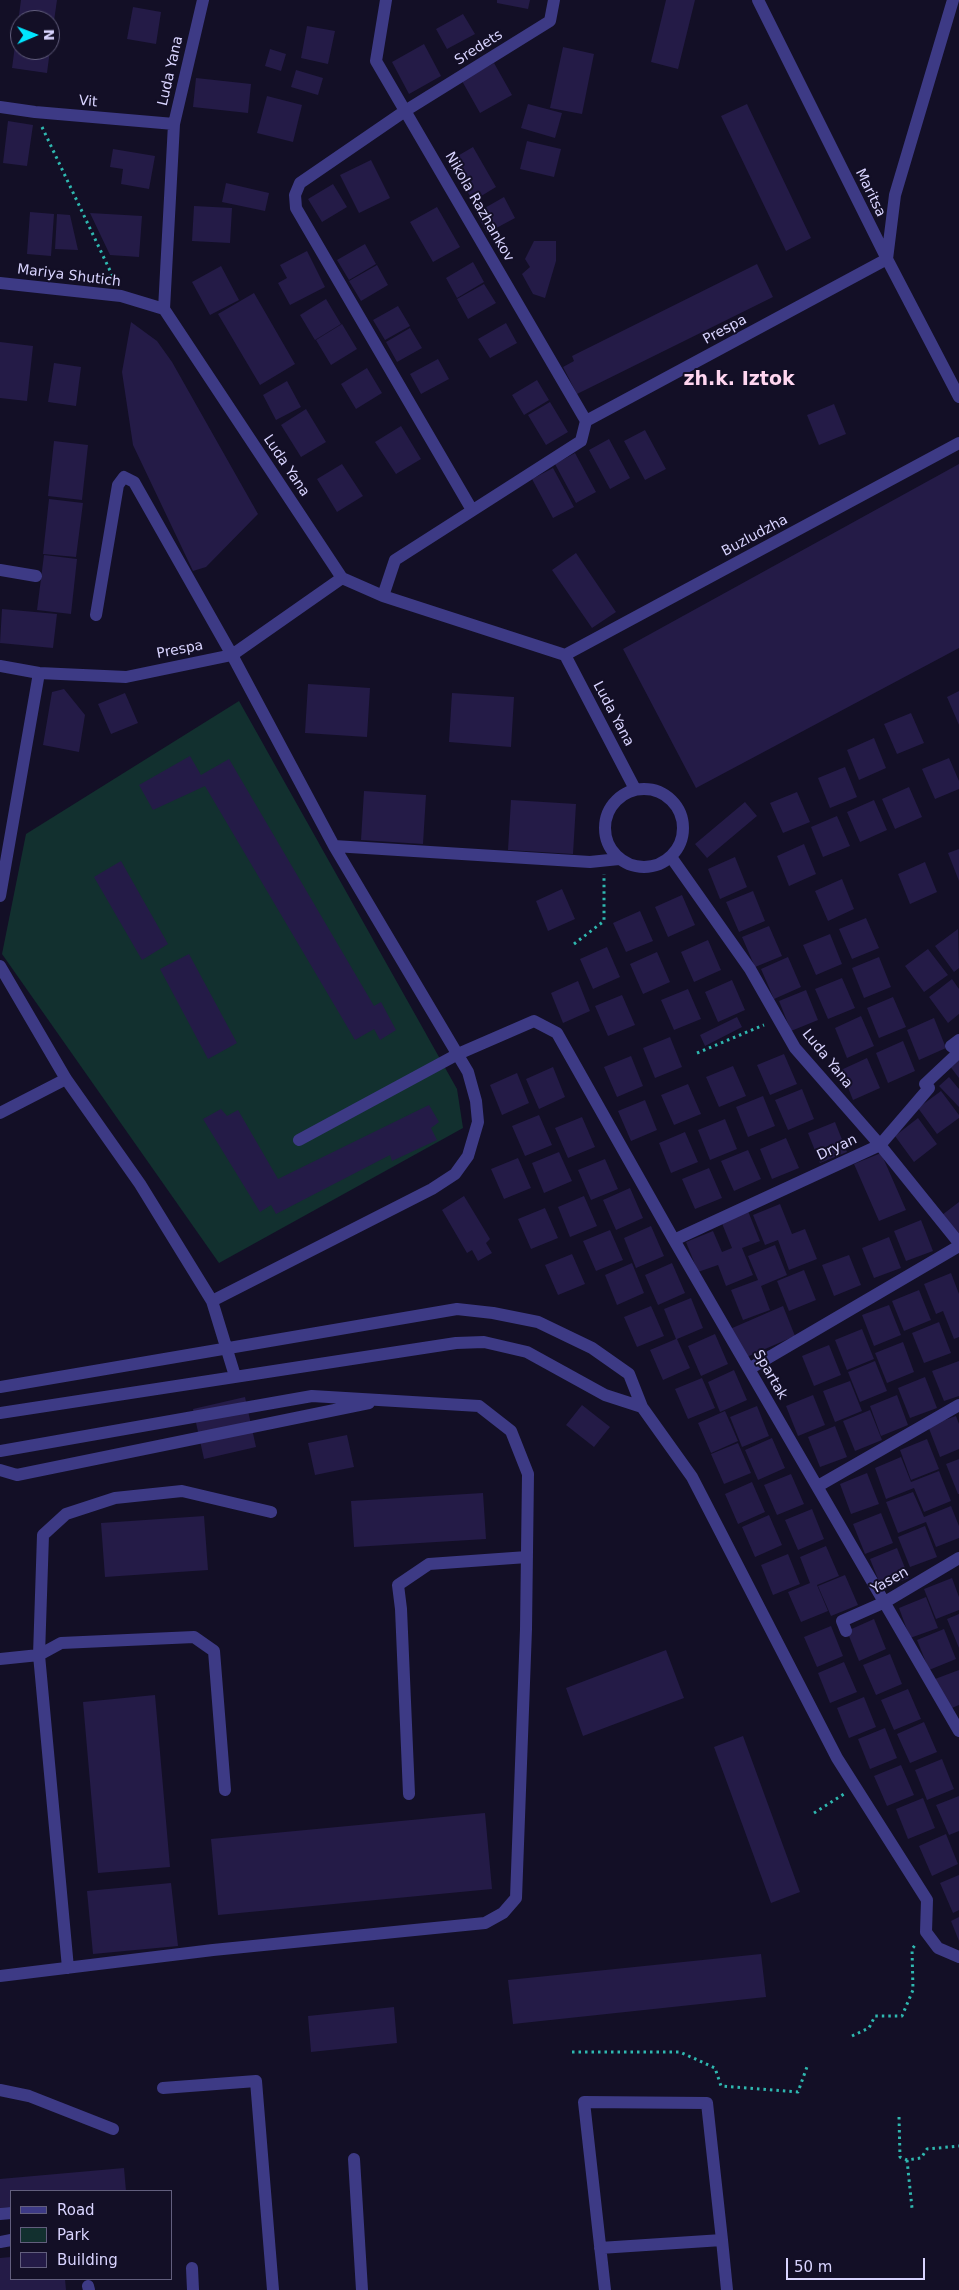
<!DOCTYPE html>
<style>
body{margin:0}
#map{position:relative;width:959px;height:2290px;overflow:hidden;background:#130f26;font-family:"DejaVu Sans",sans-serif}
canvas{display:block}
.legend{position:absolute;left:10px;top:2190px;width:162px;height:90px;box-sizing:border-box;background:#130f26;border:1px solid #625e7d;margin:0;padding:6px 9px;list-style:none;font-size:15px;color:#d9d4ff}
.legend li{display:flex;align-items:center;gap:10px;height:25px}
.legend b{width:25px;border:1px solid #625e7d}
.north{position:absolute;left:10px;top:10px;width:50px;height:50px;box-sizing:border-box;background:#130f26;border:1px solid #625e7d;border-radius:50%;rotate:89deg;font-size:14px;font-weight:700;line-height:20px;text-align:center;color:#d9d4ff}
.north::after{content:'';display:block;margin:auto;width:18px;height:22px;background:#00e5ff;clip-path:polygon(50% 0,100% 100%,50% 72%,0 100%)}
.scale{position:absolute;left:786px;top:2258px;width:139px;height:22px;box-sizing:border-box;border:2px solid #d9d4ff;border-top:0;padding-left:6px;font-size:15px;line-height:18px;white-space:nowrap;color:#d9d4ff;-webkit-text-stroke:4px #130f26;paint-order:stroke}
</style>
<div id="map">
<canvas width="959" height="2290"></canvas>
<ul class="legend">
<li><b style="height:6px;background:#3d3a85"></b>Road</li>
<li><b style="height:14px;background:#12302f"></b>Park</li>
<li><b style="height:14px;background:#241b47"></b>Building</li>
</ul>
<div class="north">N</div>
<div class="scale">50 m</div>
</div>
<script>
const context = document.querySelector('canvas').getContext('2d');
context.lineJoin = 'round';
function fillPath(path, color) {
  context.fillStyle = color;
  context.fill(path, 'evenodd');
}
function poly(rows) {
  const path = new Path2D();
  for (const r of rows) {
    if (r.length === 3) {
      path.moveTo(r[0] + r[2], r[1]);
      path.arc(r[0], r[1], r[2], 0, 2 * Math.PI);
      continue;
    }
    path.moveTo(r[0], r[1]);
    for (let i = 2; i < r.length; i += 2) path.lineTo(r[i], r[i + 1]);
  }
  return path;
}
function strokePath(path, color, width, dash) {
  context.strokeStyle = color;
  context.lineWidth = width;
  context.lineCap = dash ? 'butt' : 'round';
  context.setLineDash(dash || []);
  context.stroke(path);
}
function drawText(font, color, halo, rows, align = 'center') {
  context.font = font + ' "DejaVu Sans",sans-serif';
  context.lineWidth = 4;
  context.setLineDash([]);
  context.textBaseline = 'middle';
  context.strokeStyle = halo;
  context.fillStyle = color;
  for (const [text, x, y, turn = 0] of rows) {
    context.save();
    context.translate(x, y);
    context.rotate((+turn || 0) * Math.PI / 180);
    context.textAlign = isNaN(turn) ? turn : align;
    if (halo) context.strokeText(text, 0, 0);
    context.fillText(text, 0, 0);
    context.restore();
  }
}
fillPath(poly([
 [239,701,457,1089,463,1128,219,1263,2,954,26,834]
]), '#12302f');
fillPath(poly([
 [21,0,57,0,51,42,50,20,20,20,20,50,50,50,47,73,12,68],
 [497,0,530,0,528,9,497,3],
 [666,0,695,0,678,69,651,62],
 [133,7,161,12,156,44,127,39],
 [463,14,475,34,447,49,436,29],
 [307,26,335,31,328,64,301,58],
 [424,44,441,76,409,94,392,62],
 [563,47,594,54,582,114,550,108],
 [270,49,286,54,281,71,265,66],
 [494,63,512,95,480,113,462,81],
 [296,70,323,78,318,95,291,87],
 [196,78,251,84,248,113,193,107],
 [267,96,302,105,293,142,257,133],
 [528,104,562,113,555,138,521,128],
 [747,104,811,238,786,251,721,116],
 [8,121,33,125,27,166,3,163],
 [527,141,561,149,554,177,520,169],
 [473,147,496,187,473,201,449,161],
 [113,149,155,156,149,189,121,184,123,169,110,167],
 [371,160,390,198,359,213,340,175],
 [226,183,269,193,265,211,222,202],
 [333,184,347,207,322,222,308,199],
 [504,197,515,218,487,233,476,213],
 [194,206,232,208,230,243,192,241],
 [437,207,460,247,433,262,410,222],
 [30,212,54,214,51,256,27,254],
 [90,213,142,216,139,257,110,255],
 [57,214,70,215,78,250,55,249],
 [534,241,556,241,556,261,545,298,533,294,522,274,530,267,525,259],
 [365,244,376,264,349,280,337,260],
 [307,251,325,287,290,305,278,283,287,278,280,265],
 [473,262,484,282,457,298,446,278],
 [757,264,773,297,577,394,563,367,574,361,572,356],
 [377,265,388,285,361,301,349,281],
 [221,266,239,300,210,315,192,282],
 [484,284,496,303,468,319,457,299],
 [254,293,295,364,260,385,218,314],
 [326,299,341,324,315,340,300,315],
 [398,306,410,326,385,340,373,320],
 [131,322,157,341,172,362,258,514,206,567,193,571,133,445,122,372],
 [506,323,517,343,490,358,478,339],
 [342,324,357,349,331,365,316,340],
 [410,328,422,348,397,362,386,342],
 [0,342,33,346,27,401,0,398],
 [438,359,449,379,421,394,410,374],
 [54,363,81,367,76,406,48,402],
 [367,368,382,393,356,409,341,384],
 [537,380,549,400,524,415,512,395],
 [287,381,301,407,276,420,263,395],
 [550,402,568,432,546,445,528,415],
 [834,404,846,434,819,445,807,415],
 [306,409,326,442,301,457,281,425],
 [401,426,421,459,396,474,375,442],
 [645,430,666,469,645,480,624,441],
 [609,439,630,478,610,489,589,450],
 [54,441,88,445,82,500,48,496],
 [575,453,596,492,576,503,555,464],
 [342,464,363,496,337,512,317,479],
 [959,464,959,648,696,788,623,649],
 [553,468,574,507,553,518,532,479],
 [49,499,83,503,76,557,43,554],
 [576,553,616,612,592,628,552,570],
 [44,555,77,559,71,614,37,610],
 [2,609,57,614,53,648,0,643],
 [308,684,370,688,367,737,305,733],
 [64,689,85,715,79,752,43,745,52,692],
 [959,691,959,725,947,697],
 [125,693,138,723,111,734,98,704],
 [452,693,514,697,511,747,449,742],
 [911,713,924,743,897,754,884,724],
 [874,738,886,768,859,780,847,750],
 [190,756,201,775,229,759,374,1006,381,1002,396,1030,380,1040,374,1029,355,1040,205,786,153,810,139,785],
 [949,758,959,781,959,789,935,799,922,769],
 [845,767,857,797,830,808,818,778],
 [909,787,922,817,895,829,882,799],
 [364,791,426,795,423,844,361,840],
 [797,792,810,822,783,833,770,803],
 [511,800,576,804,573,854,508,850],
 [874,800,887,830,860,842,847,812],
 [745,802,757,816,707,858,695,844],
 [837,816,850,846,823,857,811,827],
 [804,844,816,874,789,886,777,856],
 [959,849,959,881,948,853],
 [735,857,747,887,720,899,708,869],
 [121,861,168,944,142,960,94,877],
 [925,862,937,892,910,904,898,874],
 [842,879,854,909,828,921,815,891],
 [562,889,575,919,548,931,536,901],
 [753,891,765,921,739,932,726,902],
 [682,895,695,925,668,937,655,907],
 [640,911,653,941,626,952,613,923],
 [866,918,879,948,852,959,839,929],
 [769,926,782,956,755,967,742,937],
 [958,929,959,968,954,972,935,946],
 [830,934,842,964,816,975,803,945],
 [708,940,721,970,694,982,681,952],
 [607,947,620,977,593,989,580,959],
 [928,949,948,975,924,992,905,966],
 [657,952,670,982,643,994,630,964],
 [189,954,237,1043,208,1059,160,969],
 [788,957,801,987,774,999,761,969],
 [879,957,891,987,864,998,852,968],
 [842,978,855,1008,828,1019,815,989],
 [952,979,959,989,959,1014,948,1023,929,997],
 [732,980,745,1010,718,1022,705,992],
 [578,981,590,1011,563,1023,551,993],
 [688,989,701,1019,674,1030,661,1000],
 [806,990,818,1020,791,1031,779,1001],
 [622,995,635,1025,608,1036,595,1006],
 [893,997,906,1027,879,1038,867,1008],
 [861,1016,874,1046,847,1058,835,1028],
 [737,1017,742,1027,705,1046,700,1035],
 [934,1018,946,1048,919,1060,907,1030],
 [670,1037,682,1067,655,1078,643,1048],
 [903,1041,915,1071,888,1083,876,1053],
 [784,1054,797,1084,770,1095,757,1065],
 [631,1056,643,1086,617,1097,604,1067],
 [867,1058,880,1088,853,1100,841,1070],
 [959,1058,959,1078,949,1065],
 [733,1066,746,1096,719,1107,706,1077],
 [553,1067,565,1097,539,1109,526,1079],
 [517,1073,529,1103,502,1115,490,1085],
 [949,1077,959,1089,959,1107,939,1086],
 [688,1084,701,1114,674,1125,661,1095],
 [802,1089,814,1119,788,1130,775,1100],
 [941,1091,959,1115,959,1118,937,1134,918,1108],
 [763,1096,775,1126,748,1137,736,1107],
 [645,1100,657,1130,631,1141,618,1111],
 [429,1105,439,1122,431,1128,437,1140,392,1161,390,1155,276,1214,271,1205,260,1212,203,1119,221,1109,227,1116,238,1110,278,1179],
 [539,1115,552,1145,525,1156,512,1126],
 [582,1117,595,1147,568,1158,555,1128],
 [918,1118,937,1144,914,1162,895,1136],
 [725,1119,737,1149,710,1160,698,1130],
 [835,1122,847,1152,820,1163,808,1133],
 [685,1132,698,1162,671,1173,659,1143],
 [786,1138,799,1168,772,1179,760,1149],
 [748,1150,761,1179,734,1191,721,1161],
 [559,1152,572,1181,544,1193,532,1163],
 [881,1153,906,1210,879,1221,854,1164],
 [518,1158,531,1188,504,1199,491,1169],
 [605,1159,618,1189,591,1200,578,1170],
 [709,1168,722,1198,695,1209,682,1179],
 [630,1188,643,1218,616,1230,603,1200],
 [464,1196,490,1239,486,1243,492,1253,478,1261,472,1250,467,1253,442,1210],
 [584,1196,597,1226,570,1237,558,1207],
 [959,1202,959,1237,942,1215],
 [780,1204,792,1234,805,1229,817,1259,789,1270,778,1240,765,1245,753,1215],
 [545,1208,558,1238,531,1249,518,1219],
 [748,1211,760,1241,742,1248,753,1275,726,1286,718,1265,698,1272,686,1242,713,1231,722,1252,732,1248,721,1221],
 [921,1220,933,1251,906,1261,894,1231],
 [651,1226,664,1256,636,1268,624,1238],
 [610,1230,623,1260,596,1271,583,1241],
 [889,1237,901,1268,874,1278,862,1248],
 [775,1245,787,1275,761,1286,770,1310,743,1320,731,1290,758,1280,748,1256],
 [572,1254,585,1284,558,1295,545,1265],
 [849,1255,861,1285,834,1296,822,1265],
 [632,1263,644,1293,617,1305,605,1275],
 [672,1263,685,1293,658,1305,645,1275],
 [804,1270,816,1300,789,1311,777,1281],
 [951,1273,959,1294,959,1337,954,1339,943,1311,936,1314,924,1284],
 [919,1290,931,1320,904,1331,892,1301],
 [691,1298,703,1328,677,1339,690,1368,663,1380,650,1350,676,1339,664,1309],
 [889,1305,901,1335,874,1346,862,1315],
 [651,1306,664,1336,637,1347,624,1317],
 [783,1306,795,1336,742,1359,730,1329],
 [939,1322,951,1353,924,1363,912,1333],
 [862,1329,874,1359,847,1370,835,1340],
 [715,1334,728,1364,701,1376,688,1346],
 [903,1342,914,1372,887,1383,875,1353],
 [829,1345,841,1375,814,1386,802,1356],
 [875,1361,887,1391,860,1402,848,1372],
 [959,1361,959,1396,944,1401,932,1371],
 [734,1370,747,1400,720,1412,708,1382],
 [925,1377,937,1408,910,1418,898,1388],
 [702,1378,715,1408,688,1419,675,1389],
 [850,1381,862,1411,835,1422,823,1391],
 [813,1395,825,1425,798,1436,786,1406],
 [897,1395,908,1425,881,1436,870,1406],
 [245,1397,256,1447,204,1459,193,1409],
 [582,1405,610,1427,594,1447,566,1425],
 [757,1406,769,1436,742,1447,730,1417],
 [870,1410,882,1440,855,1451,843,1421],
 [725,1411,738,1441,711,1453,698,1423],
 [956,1416,959,1424,959,1449,940,1457,928,1426],
 [835,1426,847,1457,820,1467,808,1437],
 [347,1435,354,1467,315,1475,308,1443],
 [772,1438,785,1468,758,1480,745,1450],
 [927,1439,939,1469,911,1480,900,1450],
 [738,1443,751,1473,724,1484,711,1454],
 [901,1457,911,1482,939,1471,951,1501,924,1512,914,1488,886,1499,875,1468],
 [959,1459,959,1494,958,1494,946,1464],
 [867,1473,879,1504,851,1514,840,1484],
 [791,1474,804,1504,777,1515,764,1485],
 [752,1482,765,1512,738,1524,725,1494],
 [913,1492,924,1517,951,1506,959,1526,959,1538,936,1547,926,1522,898,1533,886,1502],
 [483,1493,486,1539,354,1547,351,1501],
 [812,1509,824,1539,798,1550,785,1520],
 [881,1513,893,1543,865,1554,853,1524],
 [769,1515,782,1545,755,1557,742,1527],
 [204,1516,208,1570,105,1577,101,1523],
 [925,1526,937,1557,910,1567,898,1537],
 [826,1546,839,1576,817,1585,828,1611,801,1622,788,1592,810,1583,800,1557],
 [897,1548,909,1578,882,1589,870,1559],
 [788,1554,800,1584,773,1595,761,1565],
 [845,1575,858,1605,831,1616,818,1586],
 [952,1578,959,1597,959,1610,936,1619,924,1589],
 [926,1597,938,1628,910,1638,899,1608],
 [959,1614,959,1648,947,1619],
 [874,1619,886,1649,859,1661,847,1631],
 [831,1626,843,1656,817,1667,804,1637],
 [944,1629,956,1659,929,1670,917,1640],
 [666,1650,684,1698,583,1736,566,1688],
 [890,1654,902,1684,876,1695,863,1665],
 [844,1662,857,1692,830,1703,818,1673],
 [959,1670,959,1705,947,1710,935,1679],
 [908,1689,921,1719,894,1730,881,1700],
 [155,1695,170,1867,98,1873,83,1702],
 [864,1697,876,1727,849,1738,837,1708],
 [924,1722,937,1752,910,1763,897,1734],
 [885,1728,897,1758,870,1769,858,1739],
 [743,1736,800,1892,771,1903,714,1747],
 [942,1759,954,1789,927,1800,915,1770],
 [901,1765,914,1795,887,1806,874,1776],
 [959,1796,959,1831,949,1835,936,1805],
 [923,1798,935,1828,908,1839,896,1809],
 [485,1813,492,1889,218,1915,211,1839],
 [946,1834,958,1864,932,1876,919,1846],
 [959,1875,959,1910,953,1913,940,1883],
 [171,1883,178,1946,93,1954,87,1891],
 [959,1917,959,1941,951,1921],
 [761,1954,766,1997,513,2024,508,1980],
 [394,2007,397,2043,311,2052,308,2016],
 [124,2168,126,2191,11,2191,11,2207,0,2208,0,2179],
 [11,2257,11,2279,65,2279,66,2290,0,2290,0,2258]
]), '#241b47');
strokePath(poly([
 [42,127,114,279],
 [574,944,604,921,604,874],
 [697,1053,764,1025],
 [814,1813,844,1794],
 [852,2036,869,2028,875,2016,902,2016,913,1990,912,1949,916,1944],
 [572,2052,680,2052,715,2068,721,2086,798,2092,808,2064],
 [899,2117,900,2157,907,2160,921,2158,927,2149,959,2146],
 [907,2160,912,2208]
]), '#2fb8b0', 3, [2.5, 4]);
strokePath(poly([
 [203,0,174,124,164,309,342,578,383,596,565,655,635,789],
 [386,0,376,61,586,421],
 [758,0,887,259,959,397],
 [0,107,35,112,174,124],
 [0,283,121,296,164,309],
 [472,510,296,208,295,195,300,183,405,111,550,21,554,0],
 [0,570,36,576],
 [383,596,395,560,581,441,586,421,887,259,895,195,953,0],
 [96,615,118,485,124,477,134,482,232,655,334,846,468,1072,476,1101,478,1122,468,1156,455,1174,432,1189,212,1301],
 [565,655,959,443],
 [0,666,39,673,126,677,232,655,342,578],
 [644,828,39],
 [334,846,590,862,619,859],
 [671,857,750,969,795,1048,880,1145,959,1243],
 [0,896,39,673],
 [0,966,66,1079,140,1184,212,1301,235,1376],
 [0,1113,66,1079],
 [299,1140,458,1054,534,1021,557,1033,674,1240,959,1731],
 [674,1240,880,1145,929,1088,925,1084,959,1052,951,1046,959,1040],
 [749,1369,959,1246],
 [0,1387,457,1309,493,1313,538,1322,592,1348,629,1374,642,1407,692,1477,837,1758,927,1900,926,1932,938,1948,959,1957],
 [0,1413,456,1343,484,1342,527,1352,605,1395,642,1407],
 [0,1451,312,1396,479,1406,511,1431,528,1474,526,1629,516,1898,503,1913,485,1923,213,1950,0,1976],
 [0,1470,17,1475,369,1403],
 [818,1486,959,1405],
 [846,1631,842,1621,885,1602,959,1558],
 [0,1659,39,1655,61,1643,194,1637,214,1651,225,1790],
 [409,1794,401,1609,398,1585,429,1564,527,1557],
 [68,1968,39,1655,43,1535,66,1514,115,1498,182,1491,271,1512],
 [163,2088,256,2081,273,2290],
 [0,2090,29,2096,113,2129],
 [354,2159,362,2290],
 [0,2214,11,2213],
 [722,2240,727,2290],
 [0,2242,11,2240],
 [600,2248,722,2240,707,2103,584,2102,605,2290],
 [192,2268,193,2290],
 [88,2286,89,2290]
]), '#3d3a85', 12);
drawText('14px', '#d9d4ff', '#130f26', [
 ["Sredets",479,48,-32],
 ["Luda Yana",171,71,-77],
 ["Vit",88,102,5],
 ["Maritsa",870,193,64],
 ["Nikola Razhankov",479,207,60],
 ["Mariya Shutich",69,276,7],
 ["Prespa",725,330,-28],
 ["Luda Yana",286,466,56],
 ["Buzludzha",755,536,-28],
 ["Prespa",180,650,-11],
 ["Luda Yana",613,714,62],
 ["Luda Yana",827,1059,51],
 ["Dryan",837,1148,-25],
 ["Spartak",770,1375,60],
 ["Yasen",890,1581,-29]
]);
drawText('bold 19px', '#ffd6f0', '#130f26', [
 ["zh.k. Iztok",739,380]
]);
</script>
